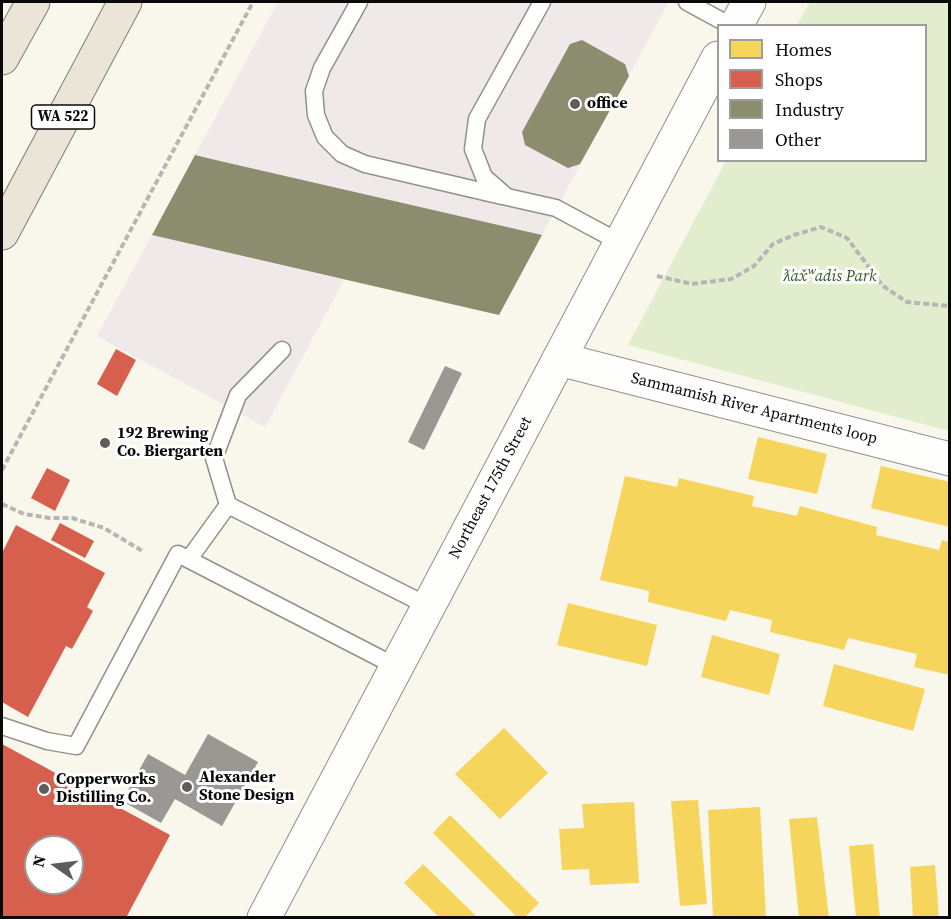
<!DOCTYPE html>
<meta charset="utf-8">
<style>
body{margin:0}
#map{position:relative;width:951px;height:919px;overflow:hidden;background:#f9f6ec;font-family:"Source Serif 4",serif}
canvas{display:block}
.frame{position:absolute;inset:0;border:3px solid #0a0a0a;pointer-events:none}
.legend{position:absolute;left:717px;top:24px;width:210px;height:138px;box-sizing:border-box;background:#fff;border:2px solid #9d9d9d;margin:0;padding:8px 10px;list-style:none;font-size:18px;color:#0a0a0a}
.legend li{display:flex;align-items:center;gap:12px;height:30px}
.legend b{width:30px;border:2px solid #9d9d9d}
.north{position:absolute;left:24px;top:835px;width:60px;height:60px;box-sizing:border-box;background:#fff;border:2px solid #9d9d9d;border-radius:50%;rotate:284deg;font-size:16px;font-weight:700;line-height:24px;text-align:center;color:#0a0a0a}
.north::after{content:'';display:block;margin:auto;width:21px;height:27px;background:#5e5d59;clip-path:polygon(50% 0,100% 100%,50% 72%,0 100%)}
</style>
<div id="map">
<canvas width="951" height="919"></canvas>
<div class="frame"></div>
<ul class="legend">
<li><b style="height:16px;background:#f6d55c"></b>Homes</li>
<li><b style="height:16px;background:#d6604d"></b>Shops</li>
<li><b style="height:16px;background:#8c8c6e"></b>Industry</li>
<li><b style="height:16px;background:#9b9893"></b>Other</li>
</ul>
<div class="north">N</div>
</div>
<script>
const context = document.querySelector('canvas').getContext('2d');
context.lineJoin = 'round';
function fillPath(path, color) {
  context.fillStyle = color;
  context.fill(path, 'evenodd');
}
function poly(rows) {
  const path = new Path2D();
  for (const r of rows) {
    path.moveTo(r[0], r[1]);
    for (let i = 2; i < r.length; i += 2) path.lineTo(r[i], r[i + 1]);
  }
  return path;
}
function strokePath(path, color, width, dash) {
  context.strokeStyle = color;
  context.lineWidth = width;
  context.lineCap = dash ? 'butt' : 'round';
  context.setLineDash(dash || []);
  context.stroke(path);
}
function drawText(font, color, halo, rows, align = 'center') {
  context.font = font + ' "Source Serif 4",serif';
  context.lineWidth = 6;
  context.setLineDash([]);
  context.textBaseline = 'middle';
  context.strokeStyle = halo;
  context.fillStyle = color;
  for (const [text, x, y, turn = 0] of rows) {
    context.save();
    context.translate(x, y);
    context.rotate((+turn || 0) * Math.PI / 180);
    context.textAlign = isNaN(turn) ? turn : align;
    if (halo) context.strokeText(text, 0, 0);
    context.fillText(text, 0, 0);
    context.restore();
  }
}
fillPath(poly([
 [278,2,669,2,542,235,195,155],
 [152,235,344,280,265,427,97,336]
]), '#efe9ea');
fillPath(poly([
 [810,2,949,2,949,431,628,345,726,161,926,160,926,26,797,25]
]), '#e1edcd');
fillPath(poly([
 [758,437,827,454,817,494,748,479],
 [881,466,950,482,950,527,871,508],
 [625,476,677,487,679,478,754,496,752,506,797,516,800,506,877,527,876,535,939,550,942,540,950,542,950,675,914,667,917,654,848,638,844,650,770,632,772,620,730,610,726,621,648,602,649,591,600,580],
 [568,603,657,625,647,666,557,645],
 [712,635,780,654,769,695,701,677],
 [834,664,925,689,913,731,823,706],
 [504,728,548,773,500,819,455,774],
 [698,800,707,904,680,906,671,801],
 [634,802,639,883,590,885,589,869,562,870,559,829,584,828,582,804],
 [760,807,766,918,713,918,708,810],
 [450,815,539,903,524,918,518,918,433,833],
 [817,817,829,918,799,918,789,819],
 [873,844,880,918,856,918,849,846],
 [423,864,478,918,440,918,404,883],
 [935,865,939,918,913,918,910,867]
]), '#f6d55c');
fillPath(poly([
 [116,349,136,360,117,396,97,384],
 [47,468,70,480,55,511,31,498],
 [60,523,94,541,85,558,51,540],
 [16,525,105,573,87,607,93,611,72,649,66,646,28,717,2,702,2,553],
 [2,744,170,835,126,918,2,918],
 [36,847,72,847,72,883,36,883]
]), '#d6604d');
fillPath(poly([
 [582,40,625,64,629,76,580,164,568,168,525,145,522,132,570,44],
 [195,155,220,161,542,235,499,315,152,235]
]), '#8c8c6e');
fillPath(poly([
 [445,366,462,373,424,450,408,442],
 [208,734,258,762,222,826,175,799,161,823,122,801,148,754,185,775]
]), '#9b9893');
const service = poly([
 [359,2,322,68,314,91,316,115,325,137,342,154,365,164,502,196],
 [542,2,477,119,473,149,484,177,507,197,556,208,621,243],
 [687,2,731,26],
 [228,505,214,458,238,395,282,350],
 [189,559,228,505,428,606],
 [2,726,47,741,76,746,178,554,397,667]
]);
const minor = poly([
 [559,359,950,459]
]);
const tertiary = poly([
 [736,26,749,2],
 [264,918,718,58]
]);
const primary = poly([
 [2,58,33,2],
 [2,233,125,2]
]);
strokePath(service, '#92908c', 19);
strokePath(minor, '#92908c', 35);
strokePath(tertiary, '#92908c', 35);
strokePath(primary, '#7f7e79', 35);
strokePath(poly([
 [657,276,692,284,731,279,754,266,773,244,794,235,821,227,847,238,883,286,907,302,950,306],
 [2,470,253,2],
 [2,504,24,514,50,518,72,518,104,528,144,552]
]), '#b7b6b5', 4, [6, 3]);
strokePath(service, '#fefefc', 16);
strokePath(minor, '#fefefc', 33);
strokePath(tertiary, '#fefefc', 33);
strokePath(primary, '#eae5d7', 33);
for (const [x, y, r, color] of [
 [575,104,6,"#5e5d59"],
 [105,443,6,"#5e5d59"],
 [187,787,6,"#5e5d59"],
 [44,789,6,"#5e5d59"]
]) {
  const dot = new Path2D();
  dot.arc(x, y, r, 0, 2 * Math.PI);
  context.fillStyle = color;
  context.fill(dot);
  strokePath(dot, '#fff', 2);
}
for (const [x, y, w] of [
 [63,117,63]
]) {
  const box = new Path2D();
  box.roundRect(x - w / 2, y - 12, w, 24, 4.5);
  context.fillStyle = '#fff';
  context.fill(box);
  strokePath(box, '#0a0a0a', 1.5);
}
drawText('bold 15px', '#0a0a0a', null, [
 ["WA 522",63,117]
]);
drawText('bold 16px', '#0a0a0a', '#fff', [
 ["office",587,104],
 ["192 Brewing",117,434],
 ["Co. Biergarten",117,452],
 ["Alexander",199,778],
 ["Stone Design",199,796],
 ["Copperworks",56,780],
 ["Distilling Co.",56,798]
], 'left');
drawText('italic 16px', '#2c5c1f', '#fff', [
 ["ƛ̕ax̌ʷadis Park",830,277]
]);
drawText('16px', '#0a0a0a', '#fff', [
 ["Sammamish River Apartments loop",754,409,14],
 ["Northeast 175th Street",491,488,-62]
]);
</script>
